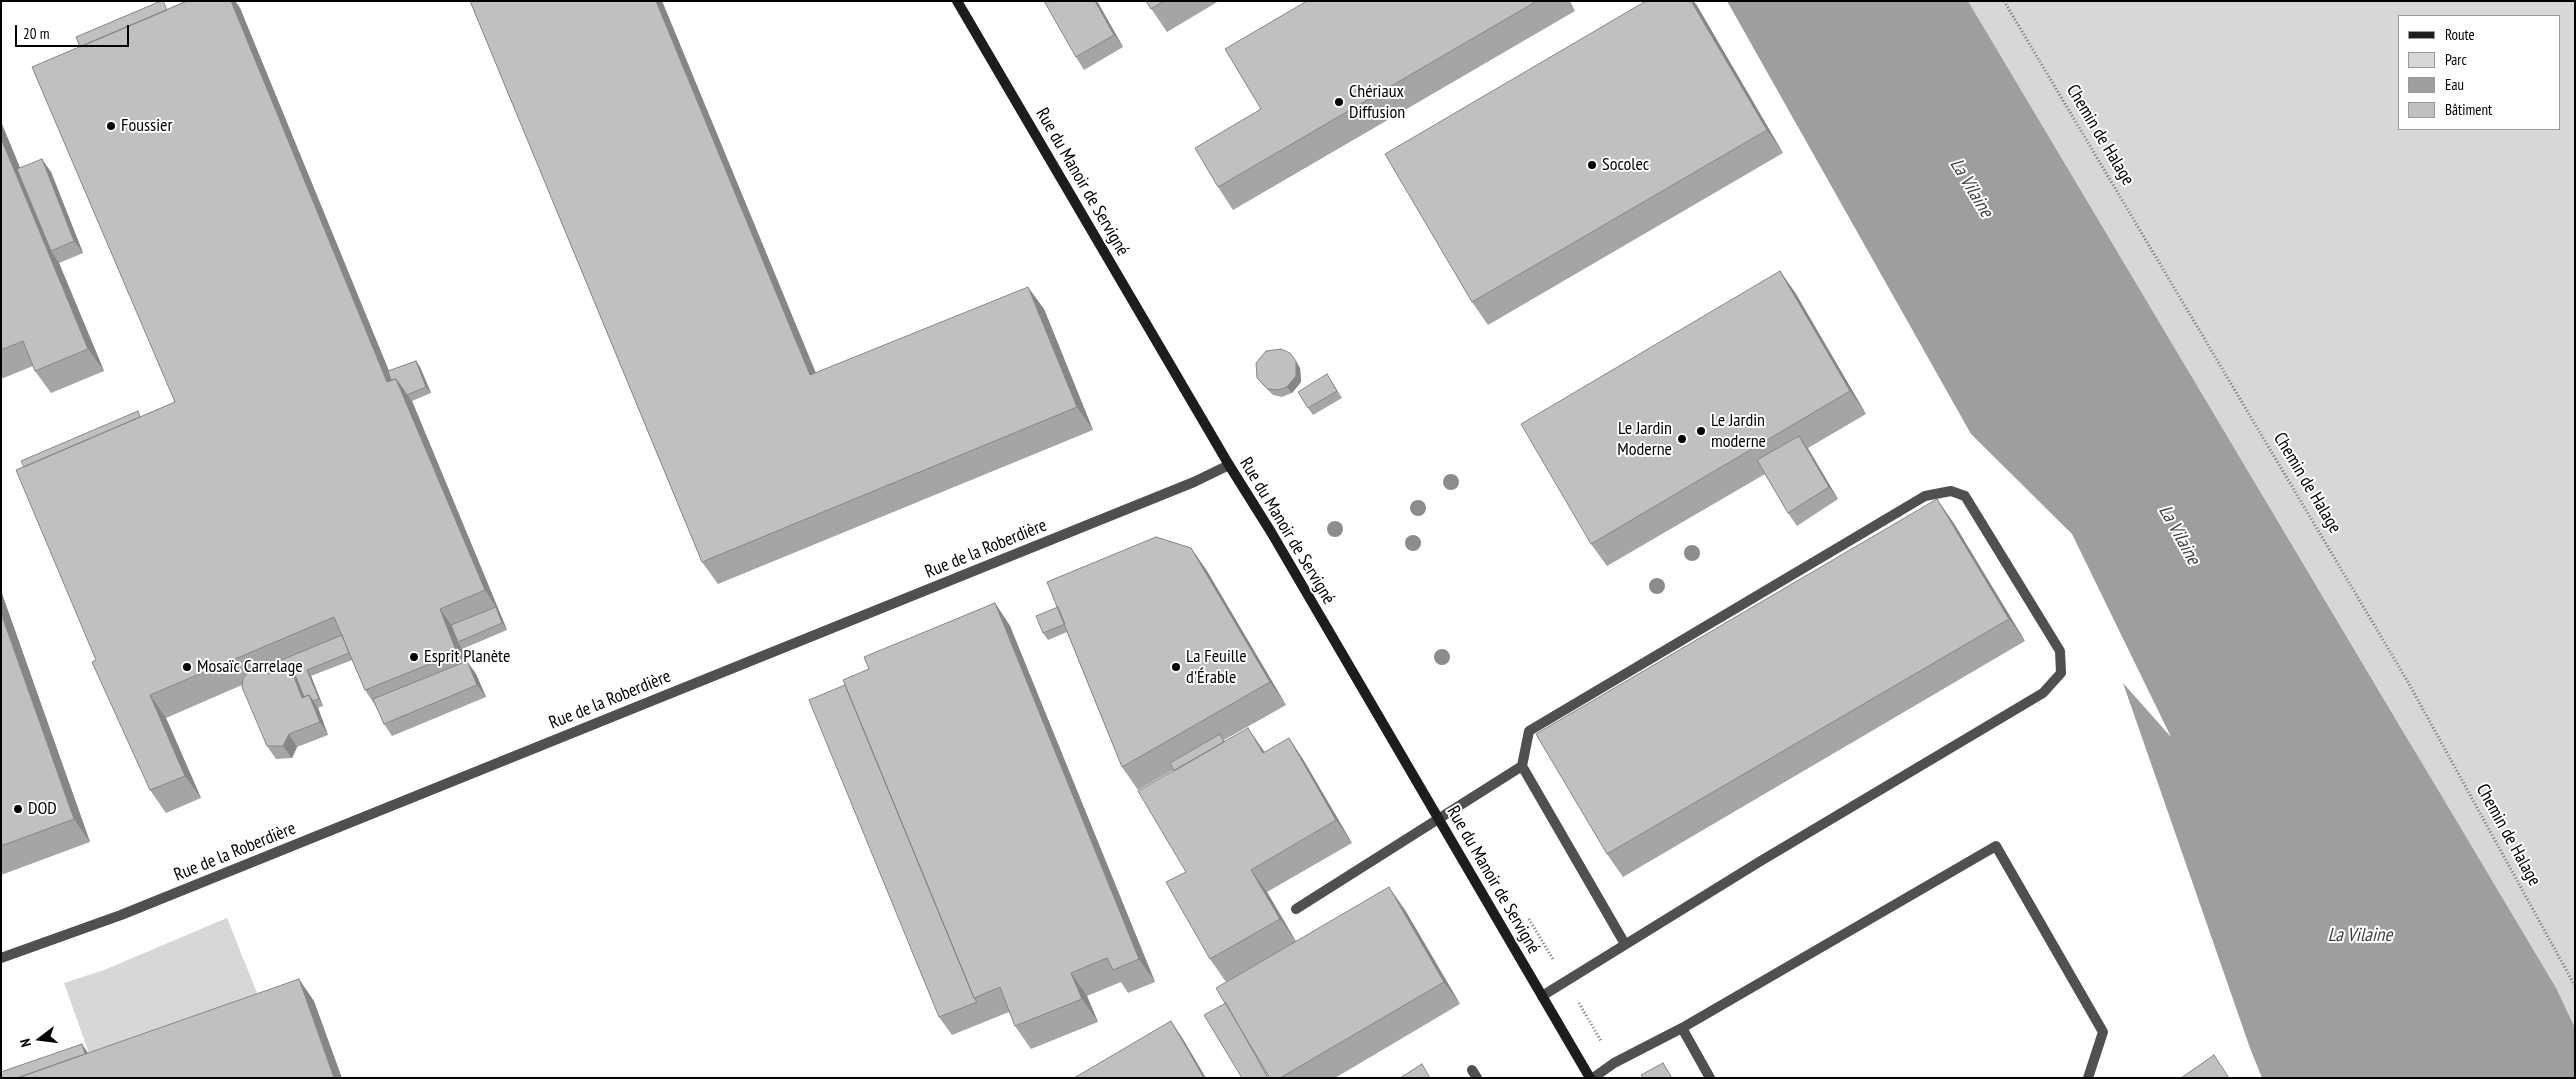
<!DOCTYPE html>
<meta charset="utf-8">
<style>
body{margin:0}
#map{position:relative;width:2576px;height:1079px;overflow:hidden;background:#fff;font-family:"PT Sans Narrow",sans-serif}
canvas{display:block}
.frame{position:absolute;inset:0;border:2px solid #000;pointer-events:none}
.legend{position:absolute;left:2398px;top:15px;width:162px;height:115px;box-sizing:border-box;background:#fff;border:1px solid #999;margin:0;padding:6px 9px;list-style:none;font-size:15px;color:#000}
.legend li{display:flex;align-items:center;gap:10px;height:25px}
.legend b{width:25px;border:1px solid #999}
.north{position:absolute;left:15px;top:1014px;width:50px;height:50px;-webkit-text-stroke:4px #fff;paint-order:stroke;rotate:255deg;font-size:14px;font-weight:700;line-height:20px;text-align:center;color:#000}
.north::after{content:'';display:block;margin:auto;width:18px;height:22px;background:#000;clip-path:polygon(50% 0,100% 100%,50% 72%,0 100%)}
.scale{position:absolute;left:15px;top:25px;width:114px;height:22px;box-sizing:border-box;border:2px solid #000;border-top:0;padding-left:6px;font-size:15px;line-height:18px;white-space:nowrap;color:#000;-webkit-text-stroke:4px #fff;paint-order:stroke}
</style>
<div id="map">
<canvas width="2576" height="1079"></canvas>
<div class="frame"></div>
<ul class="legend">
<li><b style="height:6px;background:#1d1d1d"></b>Route</li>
<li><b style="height:14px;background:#d7d7d7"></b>Parc</li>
<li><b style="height:14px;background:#9e9e9e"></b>Eau</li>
<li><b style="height:14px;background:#c0c0c0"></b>Bâtiment</li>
</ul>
<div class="north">N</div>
<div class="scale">20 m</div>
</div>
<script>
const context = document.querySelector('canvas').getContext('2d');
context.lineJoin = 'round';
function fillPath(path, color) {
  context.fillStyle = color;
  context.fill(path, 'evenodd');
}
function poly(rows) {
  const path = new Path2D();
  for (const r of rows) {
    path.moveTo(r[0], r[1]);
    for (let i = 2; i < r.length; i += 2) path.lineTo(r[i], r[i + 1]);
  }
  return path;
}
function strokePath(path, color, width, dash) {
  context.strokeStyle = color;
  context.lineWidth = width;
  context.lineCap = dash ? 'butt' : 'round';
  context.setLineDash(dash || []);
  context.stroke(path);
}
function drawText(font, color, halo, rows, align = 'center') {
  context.font = font + ' "PT Sans Narrow",sans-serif';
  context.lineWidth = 4;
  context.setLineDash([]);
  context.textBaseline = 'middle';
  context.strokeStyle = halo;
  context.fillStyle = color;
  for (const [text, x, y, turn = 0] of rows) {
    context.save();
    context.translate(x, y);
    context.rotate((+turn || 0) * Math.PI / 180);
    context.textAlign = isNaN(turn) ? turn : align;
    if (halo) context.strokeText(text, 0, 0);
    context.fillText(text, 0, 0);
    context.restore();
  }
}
fillPath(poly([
 [1968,1,2575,1,2575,1056,2414,749],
 [2400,16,2560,16,2560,129,2400,129],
 [227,918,267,1018,90,1056,64,983,104,970]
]), '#d7d7d7');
fillPath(poly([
 [1727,1,1968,1,2556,988,2575,1028,2575,1078,2262,1078,2250,1048,2123,683,2171,737,2072,534,1971,434]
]), '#9e9e9e');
strokePath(poly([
 [2004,1,2408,682,2575,986],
 [1529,919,1554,961],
 [1579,1003,1601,1041]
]), '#727272', 3, [1, 2.5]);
strokePath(poly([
 [1522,766,1625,944],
 [1296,909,1522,766,1529,731,1925,496,1951,491,1965,496,2060,651,2061,673,2043,693,1759,862,1542,996],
 [1682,1028,1996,846,2103,1032,2088,1078],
 [1472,1070,1477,1078],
 [1593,1078,1614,1063,1682,1028,1710,1078]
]), '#505050', 10);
strokePath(poly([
 [1,958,121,915,1194,482,1229,465]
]), '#505050', 10);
strokePath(poly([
 [957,1,1229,465,1271,532,1590,1078]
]), '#1d1d1d', 10);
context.fillStyle = '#8c8c8c';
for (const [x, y] of [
 [1451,482],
 [1418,508],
 [1335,529],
 [1413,543],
 [1692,553],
 [1657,586],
 [1442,657]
]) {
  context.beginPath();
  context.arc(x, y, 8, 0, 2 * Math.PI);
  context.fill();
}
fillPath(poly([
 [187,1,235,1,240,8,389,371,416,361,420,367,431,393,412,401,507,630,462,649,467,662,476,674,486,697,392,736,384,724,375,705,365,690,352,660,311,676,323,706,318,708,328,735,297,747,292,758,276,759,267,746,242,685,166,718,201,798,166,813,150,790,96,660,142,416,175,402,80,47],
 [470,1,662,1,816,373,1044,309,1093,430,718,584,702,562],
 [1097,1,1123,47,1084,70,1076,57],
 [1146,1,1219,1,1167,32],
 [1307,1,1570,1,1575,11,1233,210,1218,187,1261,109],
 [1696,4,1783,153,1488,325,1472,302],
 [1,122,20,168,51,172,83,253,59,263,104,371,51,393,35,371,33,366,1,379],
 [1780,271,1796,294,1866,414,1808,448,1838,499,1797,526,1788,513,1765,474,1607,566,1591,544],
 [1300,368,1301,382,1292,393,1282,397,1273,395,1262,384,1257,378],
 [1331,380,1342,398,1313,415,1308,408],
 [1953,522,2025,641,1623,877,1607,854],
 [1191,548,1207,571,1286,705,1224,740,1225,741,1265,753,1289,738,1304,761,1352,843,1267,892,1296,941,1405,910,1460,1004,1335,1078,1270,1078,1226,1003,1226,982,1210,959,1186,872,1174,771,1173,770,1138,790,1122,767,1067,632,1048,640,1043,633,1058,607],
 [1,591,90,842,1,875],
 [995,603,1010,626,1155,982,1128,993,1121,982,1087,996,1098,1022,1031,1049,1015,1026,1009,1012,952,1035,939,1017,845,685,869,669]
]), '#a5a5a5');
fillPath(poly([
 [231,1,235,1,240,8,400,398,387,382],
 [656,1,662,1,826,398,810,375],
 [1095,1,1097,1,1123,47,1114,35],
 [1691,1,1693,1,1696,4,1783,153,1767,130],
 [1,122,54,249,51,251,59,263,104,371,88,349,1,138],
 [42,159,51,172,83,253,74,241],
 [1780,271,1796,294,1866,414,1850,391],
 [1028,287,1044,309,1093,430,1077,407],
 [416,361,420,367,431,393,426,387],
 [1296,361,1300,368,1301,382,1292,393,1287,387],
 [396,379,412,401,500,613,485,590],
 [1799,436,1808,449,1838,499,1829,487],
 [1937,499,1953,522,2025,641,2009,619],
 [1191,548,1207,571,1286,705,1270,682],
 [1,591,90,842,74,819,1,613],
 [995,603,1010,626,1155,982,1139,959],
 [496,607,500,613,507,630,502,623],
 [440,609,456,632,458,642,462,649,473,675,457,653],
 [467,661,476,674,486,697,477,685],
 [290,666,299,678,308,703,302,698],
 [307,670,311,676,323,706,319,699],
 [150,695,166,718,201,798,185,776],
 [309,695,318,708,328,735,320,722],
 [1248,728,1264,751,1279,776,1263,753],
 [289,734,297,747,292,758,283,746],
 [1289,738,1304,761,1352,843,1336,820],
 [1251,870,1267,892,1296,942,1280,919],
 [1389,887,1405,910,1460,1004,1444,982],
 [1071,973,1087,996,1098,1022,1082,999],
 [299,979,314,1001,342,1078,334,1078],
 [1230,1010,1269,1078,1268,1078],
 [1171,1021,1183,1039,1206,1078,1204,1078],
 [82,1044,90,1056,89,1065]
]), '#868686');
const building = poly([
 [161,1,163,1,167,10,80,47,76,37,161,1],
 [187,1,231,1,387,382,396,379,485,590,440,609,457,653,365,690,334,617,150,695,185,776,150,790,92,662,96,660,16,470,175,402,32,67,187,1],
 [470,1,656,1,810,375,1028,287,1077,407,702,562,470,1],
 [1044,1,1095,1,1114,35,1076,57,1044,1],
 [1146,1,1164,1,1151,9,1146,1],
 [1307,1,1537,1,1218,187,1195,148,1261,109,1225,49,1307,1],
 [1646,1,1691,1,1767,130,1472,302,1385,154,1646,1],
 [1,138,88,349,35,371,23,341,1,350,1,138],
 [42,159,74,241,51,251,17,169,42,159],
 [1780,271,1850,391,1591,544,1521,424,1780,271],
 [1281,349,1290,353,1296,361,1296,376,1287,387,1278,390,1268,389,1257,378,1256,363,1266,351,1281,349],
 [416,361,426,387,407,395,396,379,391,380,388,371,416,361],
 [1327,374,1337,391,1308,408,1298,392,1327,374],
 [138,411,140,417,24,467,21,461,138,411],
 [1799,436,1829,487,1788,513,1757,460,1799,436],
 [1937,499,2009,619,1607,854,1536,734,1937,499],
 [1156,537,1191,548,1270,682,1122,767,1047,582,1156,537],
 [995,603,1139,959,1113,970,1107,958,1071,973,1082,999,1015,1026,1000,987,974,998,843,680,869,669,864,657,995,603],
 [496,607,502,623,458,642,451,625,496,607],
 [1058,607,1065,624,1043,633,1036,616,1058,607],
 [1,613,74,819,1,846,1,613],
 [342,635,349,653,307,670,319,699,313,701,309,695,304,697,294,672,290,666,270,674,267,666,342,635],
 [467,661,477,685,384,724,373,699,467,661],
 [290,666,302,698,309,695,320,722,289,734,283,746,267,746,242,687,243,678,253,668,261,669,268,674,290,666],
 [845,685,974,998,977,1002,939,1017,809,700,845,685],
 [1248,728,1263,753,1289,738,1336,820,1251,870,1280,919,1210,959,1166,882,1186,872,1138,791,1248,728],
 [1220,734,1224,742,1174,771,1170,763,1220,734],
 [1389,887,1444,982,1280,1078,1270,1078,1216,988,1389,887],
 [299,979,334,1078,17,1078,299,979],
 [1226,1003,1268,1078,1242,1078,1204,1015,1226,1003],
 [1171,1021,1204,1078,1074,1078,1171,1021],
 [82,1044,85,1054,17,1078,1,1078,1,1072,82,1044],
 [2214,1055,2229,1078,2181,1078,2214,1055],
 [1663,1063,1672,1078,1643,1078,1641,1075,1663,1063],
 [1422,1064,1430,1078,1400,1078,1422,1064]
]);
fillPath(building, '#c0c0c0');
strokePath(building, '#868686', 1);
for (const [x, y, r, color] of [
 [1339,102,5,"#000"],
 [111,126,5,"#000"],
 [1592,165,5,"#000"],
 [1701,431,5,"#000"],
 [1682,439,5,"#000"],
 [414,657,5,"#000"],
 [187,667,5,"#000"],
 [1176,667,5,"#000"],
 [18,809,5,"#000"]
]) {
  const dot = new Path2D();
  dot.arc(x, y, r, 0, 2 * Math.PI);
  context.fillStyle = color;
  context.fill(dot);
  strokePath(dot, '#fff', 2);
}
drawText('18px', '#000', '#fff', [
 ["Chériaux",1349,92],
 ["Diffusion",1349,113],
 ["Foussier",121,126],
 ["Socolec",1602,165],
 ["Le Jardin",1711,421],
 ["moderne",1711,442],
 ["Le Jardin",1672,429,"right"],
 ["Moderne",1672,450,"right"],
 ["Esprit Planète",424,657],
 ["La Feuille",1186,657],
 ["d'Érable",1186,678],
 ["Mosaïc Carrelage",197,667],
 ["DOD",28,809]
], 'left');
drawText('18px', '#000', '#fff', [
 ["Chemin de Halage",2100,135,59],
 ["Rue du Manoir de Servigné",1082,182,60],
 ["Chemin de Halage",2307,483,59],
 ["Rue du Manoir de Servigné",1287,531,59],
 ["Rue de la Roberdière",986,549,-22],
 ["Rue de la Roberdière",610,700,-22],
 ["Chemin de Halage",2508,835,61],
 ["Rue de la Roberdière",235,852,-22],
 ["Rue du Manoir de Servigné",1493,880,60]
]);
drawText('italic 19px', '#3f3f3f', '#fff', [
 ["La Vilaine",1971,188,59],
 ["La Vilaine",2179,535,61],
 ["La Vilaine",2360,936]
]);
</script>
